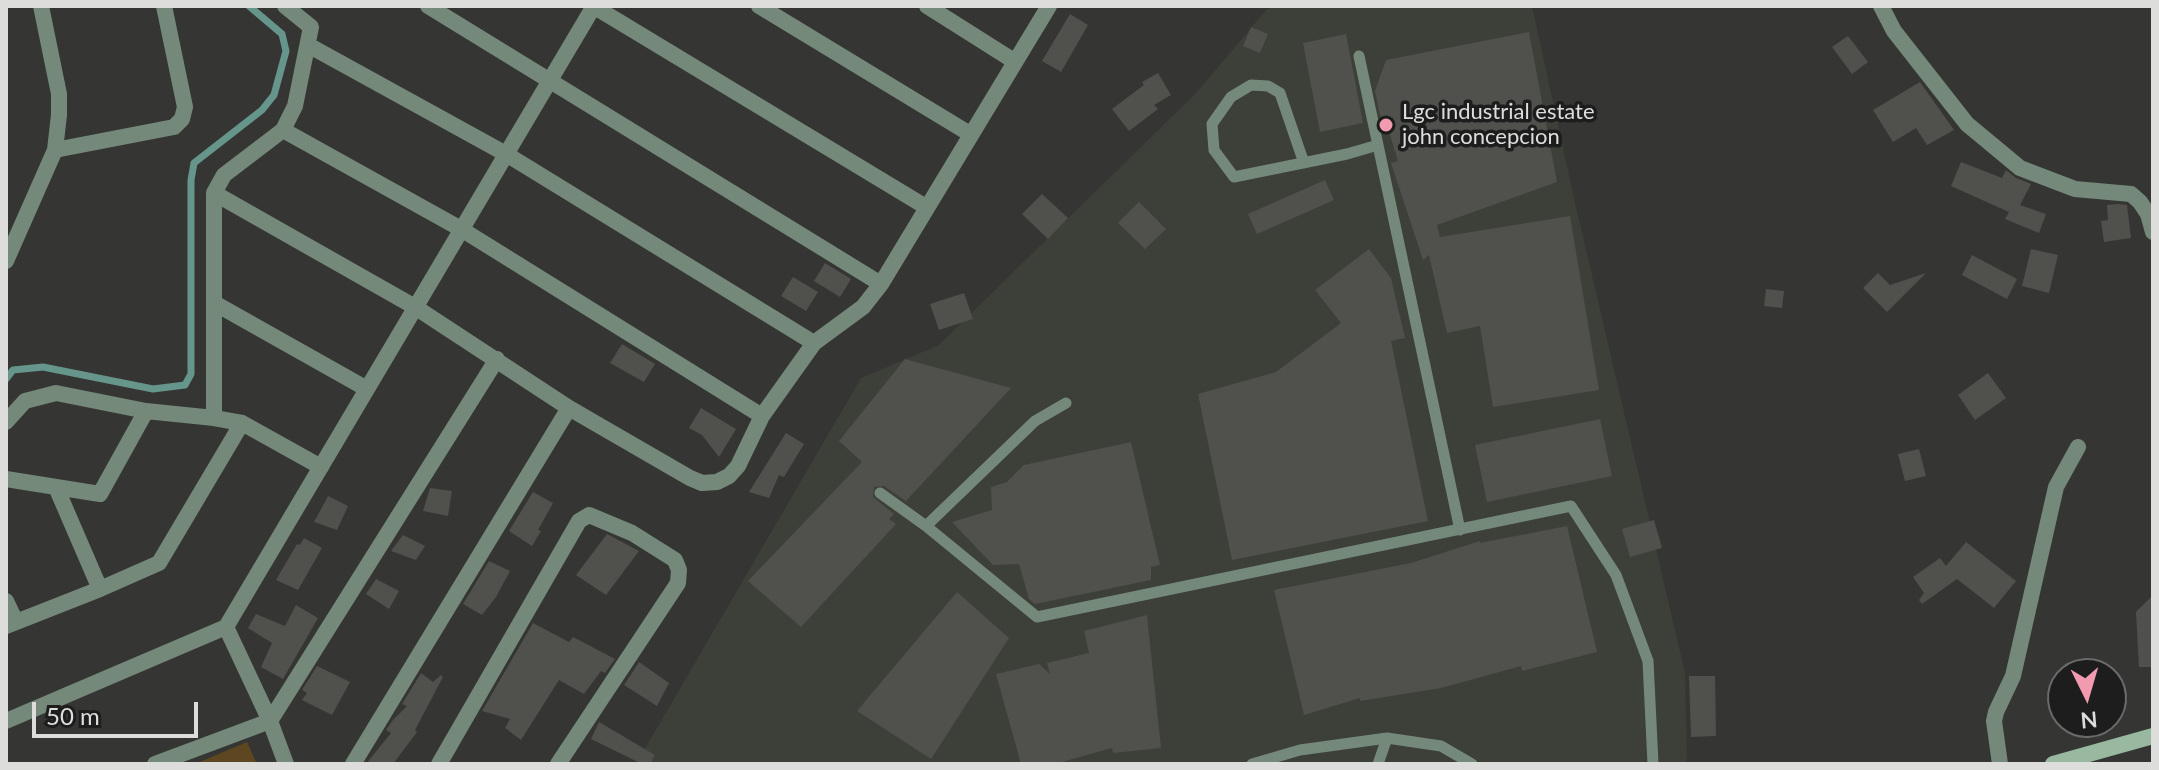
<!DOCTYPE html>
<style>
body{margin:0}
#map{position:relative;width:2159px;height:770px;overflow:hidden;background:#353633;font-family:Lato,sans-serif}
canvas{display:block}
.frame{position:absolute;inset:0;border:8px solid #dddedc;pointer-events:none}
.north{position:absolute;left:2047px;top:658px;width:80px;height:80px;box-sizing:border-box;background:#1c1d1c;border:2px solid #696a69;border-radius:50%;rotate:175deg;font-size:22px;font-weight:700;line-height:32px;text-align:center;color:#dddedc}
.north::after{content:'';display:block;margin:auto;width:28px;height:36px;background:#f29ab0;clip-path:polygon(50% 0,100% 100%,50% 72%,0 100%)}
.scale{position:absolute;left:32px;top:702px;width:166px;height:36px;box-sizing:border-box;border:4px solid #dddedc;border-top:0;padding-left:10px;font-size:24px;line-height:28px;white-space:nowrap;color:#dddedc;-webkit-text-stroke:6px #1c1d1c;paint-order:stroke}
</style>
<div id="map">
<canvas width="2159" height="770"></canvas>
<div class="frame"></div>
<div class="north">N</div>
<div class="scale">50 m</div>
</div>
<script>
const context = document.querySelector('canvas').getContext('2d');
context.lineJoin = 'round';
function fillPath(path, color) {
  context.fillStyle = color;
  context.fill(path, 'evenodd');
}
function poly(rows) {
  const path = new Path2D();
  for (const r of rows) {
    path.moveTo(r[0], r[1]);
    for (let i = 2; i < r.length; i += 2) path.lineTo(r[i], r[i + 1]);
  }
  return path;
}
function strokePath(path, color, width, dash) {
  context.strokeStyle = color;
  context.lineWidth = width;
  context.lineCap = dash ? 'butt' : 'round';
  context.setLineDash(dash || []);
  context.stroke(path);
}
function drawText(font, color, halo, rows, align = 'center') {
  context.font = font + ' Lato,sans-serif';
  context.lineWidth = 7;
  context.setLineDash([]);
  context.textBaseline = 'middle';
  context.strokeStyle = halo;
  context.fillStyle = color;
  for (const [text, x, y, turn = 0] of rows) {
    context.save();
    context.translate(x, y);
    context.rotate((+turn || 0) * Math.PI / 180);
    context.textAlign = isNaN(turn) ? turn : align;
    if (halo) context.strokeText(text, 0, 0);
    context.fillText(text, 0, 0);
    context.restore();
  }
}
fillPath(poly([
 [1281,6,1532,6,1573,194,1685,673,1687,764,636,764,861,378,939,345,1197,92,1267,9]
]), '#3c4038');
fillPath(poly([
 [247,742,257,764,195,764]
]), '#5d4620');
strokePath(poly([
 [6,379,13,370,43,367,153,389,185,385,191,374,191,180,194,163,262,110,274,95,286,51,282,34,249,6]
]), '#66958c', 7);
fillPath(poly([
 [1070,14,1088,25,1061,72,1042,61],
 [1251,27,1268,34,1260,53,1243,46],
 [1529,32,1557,182,1437,225,1440,237,1570,216,1599,390,1493,407,1480,326,1447,333,1429,255,1423,260,1391,163,1398,161,1385,119,1381,120,1375,91,1386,60],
 [1346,34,1363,123,1320,132,1303,43],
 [1848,36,1868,62,1852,74,1832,47],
 [1158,73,1171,95,1154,105,1158,109,1129,131,1112,109,1144,85,1142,82],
 [1920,82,1954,130,1927,145,1916,128,1893,142,1873,110],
 [1961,162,2002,178,2006,170,2016,178,2031,184,2020,205,2046,214,2039,233,2005,219,2009,212,1951,186],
 [1325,180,1334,200,1257,234,1248,214],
 [1042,194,1068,218,1048,239,1022,214],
 [1139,202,1166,229,1145,249,1118,223],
 [2118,204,2127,205,2131,238,2104,242,2101,221,2108,220,2107,205],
 [1369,249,1391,278,1405,338,1391,341,1428,521,1232,560,1198,394,1276,372,1341,323,1315,290],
 [2031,249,2058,255,2049,293,2022,286],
 [1972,255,2017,279,2007,299,1962,275],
 [825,263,851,279,840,297,814,281],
 [1878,273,1890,285,1926,273,1887,312,1863,288],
 [793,277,818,292,806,311,781,296],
 [1766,289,1784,291,1782,308,1764,306],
 [964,293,973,319,939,330,930,304],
 [622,344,655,364,644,382,610,363],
 [905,359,1011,388,906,501,884,486,874,487,873,497,894,514,889,519,896,524,801,627,748,581,862,462,839,441],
 [1988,373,2006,398,1975,420,1958,395],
 [701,408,736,429,719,457,702,435,689,428],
 [1600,419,1612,476,1487,502,1475,445],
 [786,433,804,444,784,477,779,475,769,498,749,492],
 [1131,442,1160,565,1151,567,1151,580,1035,604,1029,599,1019,564,993,565,952,522,992,510,991,487,1007,482,1024,465],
 [1919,449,1926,476,1905,481,1898,454],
 [430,488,452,491,448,516,423,511],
 [533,492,553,503,538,530,541,531,532,546,509,531],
 [328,496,348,506,337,530,314,522],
 [1654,520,1662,548,1630,557,1622,529],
 [1567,526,1597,652,1522,671,1521,666,1441,688,1360,701,1360,698,1304,715,1274,590,1411,563,1480,541,1480,543],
 [607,534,639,551,606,595,576,575],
 [403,535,425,546,416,560,391,551],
 [304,538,322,548,298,590,276,580,297,544,300,545],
 [1966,542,2016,581,1994,608,1957,579,1922,604,1919,600,1924,593,1913,577,1940,558,1946,566],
 [489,561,510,571,496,597,482,615,463,604],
 [376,579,399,591,389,609,366,594],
 [957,592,1009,638,931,759,857,711],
 [2153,595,2153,667,2139,667,2136,612],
 [296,605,318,618,283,679,261,667,272,643,248,628,256,614,285,626],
 [1147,615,1161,748,1113,753,1112,748,1055,764,1021,764,996,674,1039,664,1050,674,1047,663,1089,653,1084,631],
 [533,623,569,642,573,637,615,659,605,673,601,671,584,694,559,680,521,740,505,728,510,719,482,711],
 [639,662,669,683,657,706,624,685],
 [317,666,350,682,332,715,302,700,307,693,302,690],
 [421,673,433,682,441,675,443,677,415,730,417,732,393,764,366,764,391,733,386,730,393,720,407,706,402,704],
 [1689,676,1715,676,1716,736,1691,737],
 [599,722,655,755,650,764,642,764,591,739]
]), '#50504d');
strokePath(poly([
 [1359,56,1460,530],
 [1304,163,1280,93,1268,86,1251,85,1231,97,1212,124,1214,150,1234,177,1347,154,1378,145],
 [880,493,926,526,1037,617,1571,506,1616,575,1648,661,1653,764],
 [926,526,1035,421,1066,403],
 [1252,764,1300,750,1387,738,1441,746,1472,764],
 [1378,764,1387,738]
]), '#75897a', 11);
strokePath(poly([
 [428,6,881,284],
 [593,6,926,207],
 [759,6,970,134],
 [927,6,1014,61],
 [1881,6,1894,31,1967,124,2020,168,2075,189,2131,194,2140,202,2148,214,2153,232],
 [308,45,506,154,814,343],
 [283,130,461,229,762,416],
 [55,150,174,127,182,119,185,107,164,6],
 [214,193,415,307,569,408,690,478,702,483,717,482,729,476,738,466,762,416,814,343,863,307,881,284,1049,6],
 [6,261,55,150,59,115,59,94,41,6],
 [216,304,367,389],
 [214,418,242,423,321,467],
 [6,422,25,401,56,393,146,411,214,418,214,193,224,175,283,130,295,106,311,27,285,6],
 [6,479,100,494,146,411],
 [56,487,100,589,159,563,242,423],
 [6,601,16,622],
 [6,626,100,589],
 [6,721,226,627],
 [155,764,270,721,497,359],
 [286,764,270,721,226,627,594,6],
 [353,764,569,408],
 [439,764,579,521,589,515,632,533,675,560,679,570,678,583,558,764],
 [2000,764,1994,721,1996,712,2013,676,2056,487,2078,447]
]), '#75897a', 16);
strokePath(poly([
 [2053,764,2153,736]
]), '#98b8a0', 16);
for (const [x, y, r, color] of [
 [1386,125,8,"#f29ab0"]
]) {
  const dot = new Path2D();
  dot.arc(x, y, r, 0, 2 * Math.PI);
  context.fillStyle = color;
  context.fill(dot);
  strokePath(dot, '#1c1d1c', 3);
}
drawText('22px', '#dddedc', '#1c1d1c', [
 ["Lgc industrial estate",1402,112],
 ["john concepcion",1402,137]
], 'left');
</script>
